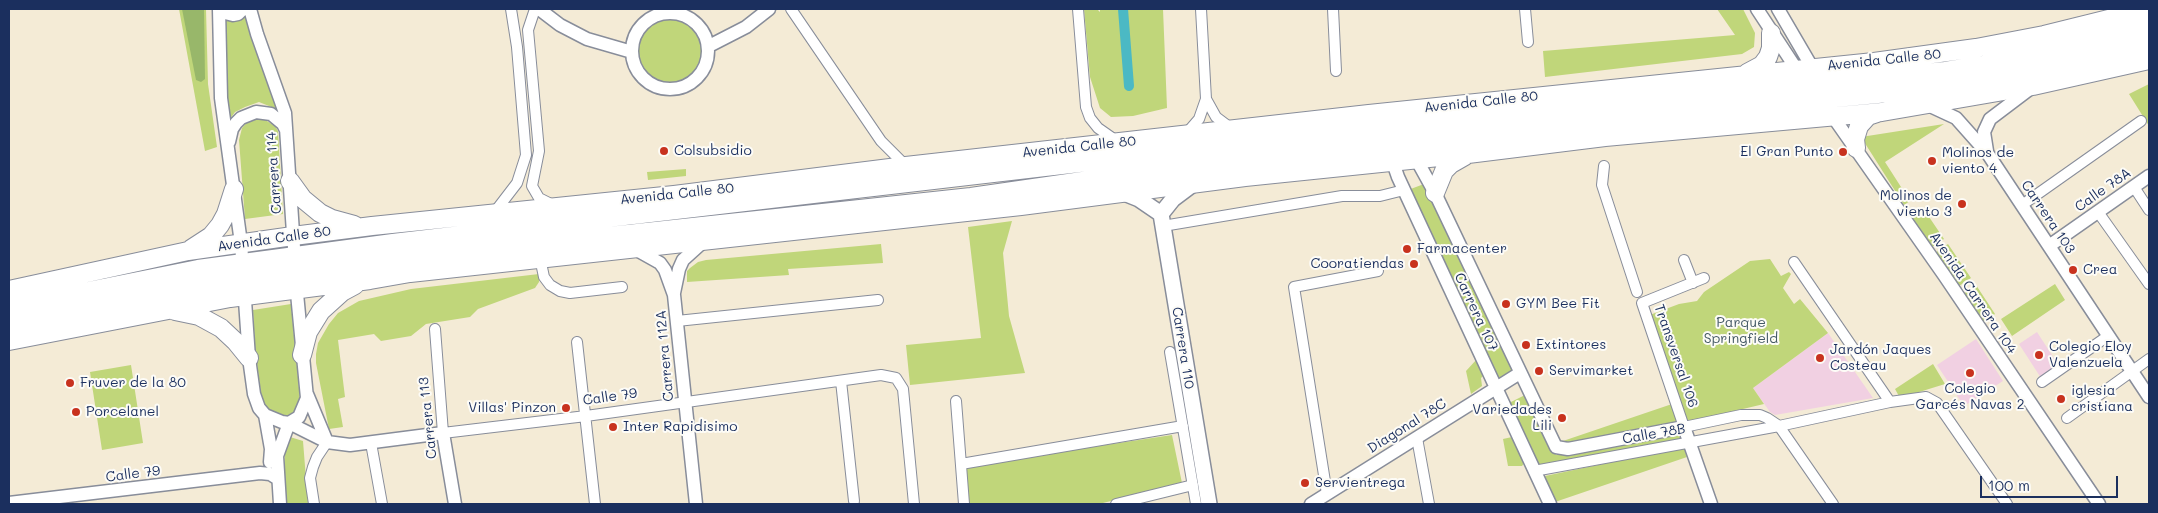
<!DOCTYPE html>
<meta charset="utf-8">
<style>
body{margin:0}
#map{position:relative;width:2158px;height:513px;overflow:hidden;background:#f4ebd6;font-family:Mali,sans-serif}
canvas{display:block}
.frame{position:absolute;inset:0;border:10px solid #1b2f5e;pointer-events:none}
.scale{position:absolute;left:1980px;top:476px;width:138px;height:22px;box-sizing:border-box;border:2px solid #1b2f5e;border-top:0;padding-left:6px;font-size:15px;line-height:18px;white-space:nowrap;color:#1b2f5e;-webkit-text-stroke:4px #fdfcf7;paint-order:stroke}
</style>
<div id="map">
<canvas width="2158" height="513"></canvas>
<div class="frame"></div>
<div class="scale">100 m</div>
</div>
<script>
const context = document.querySelector('canvas').getContext('2d');
context.lineJoin = 'round';
function fillPath(path, color) {
  context.fillStyle = color;
  context.fill(path, 'evenodd');
}
function poly(rows) {
  const path = new Path2D();
  for (const r of rows) {
    if (r.length === 3) {
      path.moveTo(r[0] + r[2], r[1]);
      path.arc(r[0], r[1], r[2], 0, 2 * Math.PI);
      continue;
    }
    path.moveTo(r[0], r[1]);
    for (let i = 2; i < r.length; i += 2) path.lineTo(r[i], r[i + 1]);
  }
  return path;
}
function strokePath(path, color, width, dash) {
  context.strokeStyle = color;
  context.lineWidth = width;
  context.lineCap = dash ? 'butt' : 'round';
  context.setLineDash(dash || []);
  context.stroke(path);
}
function drawText(font, color, halo, rows, align = 'center') {
  context.font = font + ' Mali,sans-serif';
  context.lineWidth = 4;
  context.setLineDash([]);
  context.textBaseline = 'middle';
  context.strokeStyle = halo;
  context.fillStyle = color;
  for (const [text, x, y, turn = 0] of rows) {
    context.save();
    context.translate(x, y);
    context.rotate((+turn || 0) * Math.PI / 180);
    context.textAlign = isNaN(turn) ? turn : align;
    if (halo) context.strokeText(text, 0, 0);
    context.fillText(text, 0, 0);
    context.restore();
  }
}
fillPath(poly([
 [2037,332,2059,366,2041,378,2019,344],
 [1828,333,1873,398,1775,415,1770,412,1753,388],
 [1976,339,2003,381,1964,406,1937,365]
]), '#f1d0e2');
fillPath(poly([
 [179,9,206,9,208,84,217,147,205,151],
 [247,9,279,110,259,102,245,107,235,112,230,119,226,94,225,17],
 [1084,9,1097,9,1100,12,1100,9,1163,9,1167,108,1133,116,1111,117,1100,108,1090,77],
 [1717,9,1743,9,1755,33,1754,47,1742,54,1545,77,1543,51,1735,35],
 [670,52,33],
 [2149,84,2149,126,2129,94],
 [262,118,275,126,278,131,283,214,245,219,239,140,242,128,247,122,253,119],
 [1944,124,1885,162,1910,201,1904,205,1861,137],
 [686,169,686,176,648,180,647,172],
 [1424,184,1513,371,1498,380,1408,190],
 [1923,208,1944,239,1929,249,1908,218],
 [1012,221,1003,253,1009,316,1025,373,910,385,906,345,981,338,968,227],
 [881,244,883,263,788,269,789,275,687,282,687,271,690,268,698,262,706,260],
 [1948,244,1971,278,1956,288,1934,254],
 [1770,259,1781,276,1789,272,1791,274,1783,288,1794,304,1800,299,1828,333,1753,388,1764,404,1688,422,1647,316,1679,304,1697,301,1704,292,1750,261],
 [539,274,539,282,535,288,478,309,470,317,426,324,411,336,381,341,374,334,338,340,345,397,338,399,343,427,329,429,316,363,316,354,318,343,329,324,338,313,359,301,411,289],
 [2055,284,2065,300,2012,336,2001,319],
 [1976,285,1995,314,1982,323,1963,294],
 [291,304,300,399,295,411,287,416,279,417,266,409,262,402,255,348,253,310],
 [1477,359,1484,375,1481,378,1482,386,1471,394,1466,371],
 [1933,364,1945,384,1900,398,1895,389],
 [131,365,143,443,102,450,90,372],
 [1525,395,1556,455,1560,455,1680,430,1683,438,1537,466,1509,403],
 [1672,404,1677,422,1564,445,1563,441],
 [1172,435,1182,483,1099,504,968,504,966,469,972,465],
 [290,437,303,441,308,504,286,504,284,465,285,453],
 [1512,437,1525,462,1522,466,1508,466,1503,439],
 [1684,447,1687,457,1555,502,1545,476]
]), '#c0d67a');
fillPath(poly([
 [182,9,204,9,205,79,201,82,196,80]
]), '#98b76a');
strokePath(poly([
 [1123,9,1129,86]
]), '#4bb9c4', 10);
const minor = poly([
 [535,9,528,30,539,151,532,186,539,198,553,205],
 [791,9,881,141,906,166],
 [1078,9,1086,107,1090,118,1098,128,1118,142],
 [1333,9,1336,71],
 [1525,9,1528,42],
 [1206,99,1216,117,1232,129],
 [1186,134,1199,119,1206,99,1201,9],
 [1604,166,1602,185,1637,292],
 [2134,187,2149,210],
 [2022,205,2141,121],
 [2098,212,2149,284],
 [494,213,517,183,526,155,517,47,511,9],
 [1163,226,1342,196,1380,196,1404,190],
 [540,258,544,277,550,285,560,291,570,293,622,287],
 [1684,260,1693,283],
 [1794,262,1890,402],
 [1704,278,1642,303,1684,427,1741,415,1760,415,1767,418,1779,426,1833,504],
 [677,321,878,300],
 [435,329,443,433,586,416,881,375,896,378,903,389,914,504],
 [577,342,595,504],
 [1170,352,1196,504],
 [841,381,854,501],
 [2042,382,2108,336],
 [956,401,964,504],
 [2067,418,2149,359],
 [1417,438,1429,504],
 [371,443,382,504],
 [961,464,1183,426],
 [1534,471,1779,426,1890,402,1926,397,1937,403,2007,504],
 [1327,494,1294,287,1378,271],
 [314,504,310,478,313,467,317,457,327,442],
 [1116,504,1193,485]
]);
const tertiary = poly([
 [219,9,221,98,241,243,249,358,254,394,259,408,265,415,282,422,289,423,299,417,307,398,296,283],
 [220,9,225,13,233,15,238,14,243,9],
 [250,9,257,34,285,113,295,263],
 [539,9,560,25,587,39,632,52],
 [1757,9,1801,76],
 [1778,9,1816,74],
 [670,51,38],
 [709,46,746,27,769,9],
 [1928,105,1956,118,1988,154,2149,397],
 [1829,111,1944,275,2099,504],
 [229,142,232,129,236,123,241,118,256,112,271,114,283,124,286,130],
 [1987,151,1984,132,1990,119,2031,88],
 [1390,154,1398,177,1550,504],
 [1414,155,1435,193,1556,447,1568,449,1684,427,1711,504],
 [2049,246,2149,176],
 [635,249,660,263,665,270,674,295,696,504],
 [674,293,679,269,683,260,704,241],
 [307,394,327,442],
 [265,415,271,449,270,462],
 [289,423,327,442,350,445,443,433,455,504],
 [9,503,260,473,270,474,278,479],
 [280,504,277,456,289,423],
 [1311,504,1520,373]
]);
const secondary = poly([
 [1124,193,1139,199,1161,214,1209,504],
 [1161,214,1173,199,1193,184]
]);
const trunk = poly([
 [1747,73,1762,65,1768,57,1771,48,1771,33],
 [1856,148,1855,139,1859,126,1868,116,1877,113],
 [290,181,303,199,320,213,332,219,354,225],
 [1435,193,1444,171,1451,164,1465,156],
 [191,249,211,236,220,225,226,214,234,189],
 [9,290,188,251,293,236,372,226,674,195,906,166,1369,114,1874,62,1976,48,2044,35,2149,9],
 [9,307,198,269,393,243,1199,149,1945,71,1983,65,2149,26],
 [175,311,199,316,221,328,236,342,249,358],
 [9,324,190,288,387,260,971,197,1138,173,1647,116,1930,89,2007,75,2149,44],
 [9,341,230,298,370,280,410,273,1021,206,1245,177,1468,154,1605,137,1882,112,2033,86,2149,60],
 [302,355,308,332,321,311,342,292,355,285]
]);
strokePath(minor, '#888d9a', 12);
strokePath(tertiary, '#888d9a', 15);
strokePath(secondary, '#888d9a', 18);
strokePath(trunk, '#888d9a', 20);
strokePath(minor, '#fff', 10);
strokePath(tertiary, '#fff', 12);
strokePath(secondary, '#fff', 15);
strokePath(trunk, '#fff', 18);
for (const [x, y, r, color] of [
 [664,151,5,"#c8321e"],
 [1843,152,5,"#c8321e"],
 [1932,161,5,"#c8321e"],
 [1962,204,5,"#c8321e"],
 [1407,249,5,"#c8321e"],
 [1414,264,5,"#c8321e"],
 [2073,270,5,"#c8321e"],
 [1506,304,5,"#c8321e"],
 [1526,345,5,"#c8321e"],
 [2039,355,5,"#c8321e"],
 [1820,358,5,"#c8321e"],
 [1539,371,5,"#c8321e"],
 [1970,373,5,"#c8321e"],
 [70,383,5,"#c8321e"],
 [2061,399,5,"#c8321e"],
 [566,408,5,"#c8321e"],
 [76,412,5,"#c8321e"],
 [1562,418,5,"#c8321e"],
 [613,427,5,"#c8321e"],
 [1305,483,5,"#c8321e"]
]) {
  const dot = new Path2D();
  dot.arc(x, y, r, 0, 2 * Math.PI);
  context.fillStyle = color;
  context.fill(dot);
  strokePath(dot, '#fdfcf7', 2);
}
drawText('14px', '#1b2f5e', '#fdfcf7', [
 ["Avenida Calle 80",1884,60,-6],
 ["Avenida Calle 80",1481,102,-6],
 ["Avenida Calle 80",1079,147,-6],
 ["Carrera 114",274,173,-94],
 ["Calle 78A",2103,190,-35],
 ["Avenida Calle 80",677,194,-6],
 ["Carrera 103",2048,217,56],
 ["Avenida Calle 80",274,239,-8],
 ["Avenida Carrera 104",1973,293,56],
 ["Carrera 107",1476,312,65],
 ["Carrera 110",1183,348,81],
 ["Carrera 112A",665,356,-95],
 ["Transversal 106",1676,356,71],
 ["Calle 79",610,397,-8],
 ["Carrera 113",428,418,-96],
 ["Diagonal 78C",1407,426,-32],
 ["Calle 78B",1654,434,-10],
 ["Calle 79",133,474,-7]
]);
drawText('14px', '#1b2f5e', '#fdfcf7', [
 ["Colsubsidio",674,151],
 ["El Gran Punto",1833,152,"right"],
 ["Molinos de",1942,153],
 ["viento 4",1942,169],
 ["Molinos de",1952,196,"right"],
 ["viento 3",1952,212,"right"],
 ["Farmacenter",1417,249],
 ["Cooratiendas",1404,264,"right"],
 ["Crea",2083,270],
 ["GYM Bee Fit",1516,304],
 ["Extintores",1536,345],
 ["Colegio Eloy",2049,347],
 ["Valenzuela",2049,363],
 ["Jardón Jaques",1830,350],
 ["Costeau",1830,366],
 ["Servimarket",1549,371],
 ["Fruver de la 80",80,383],
 ["Colegio",1970,389,"center"],
 ["Garcés Navas 2",1970,405,"center"],
 ["iglesia",2071,391],
 ["cristiana",2071,407],
 ["Villas' Pinzon",556,408,"right"],
 ["Variedades",1552,410,"right"],
 ["Lili",1552,426,"right"],
 ["Porcelanel",86,412],
 ["Inter Rapidisimo",623,427],
 ["Servientrega",1315,483]
], 'left');
drawText('14px', '#445965', '#fdfcf7', [
 ["Parque",1741,323],
 ["Springfield",1741,339]
]);
</script>
